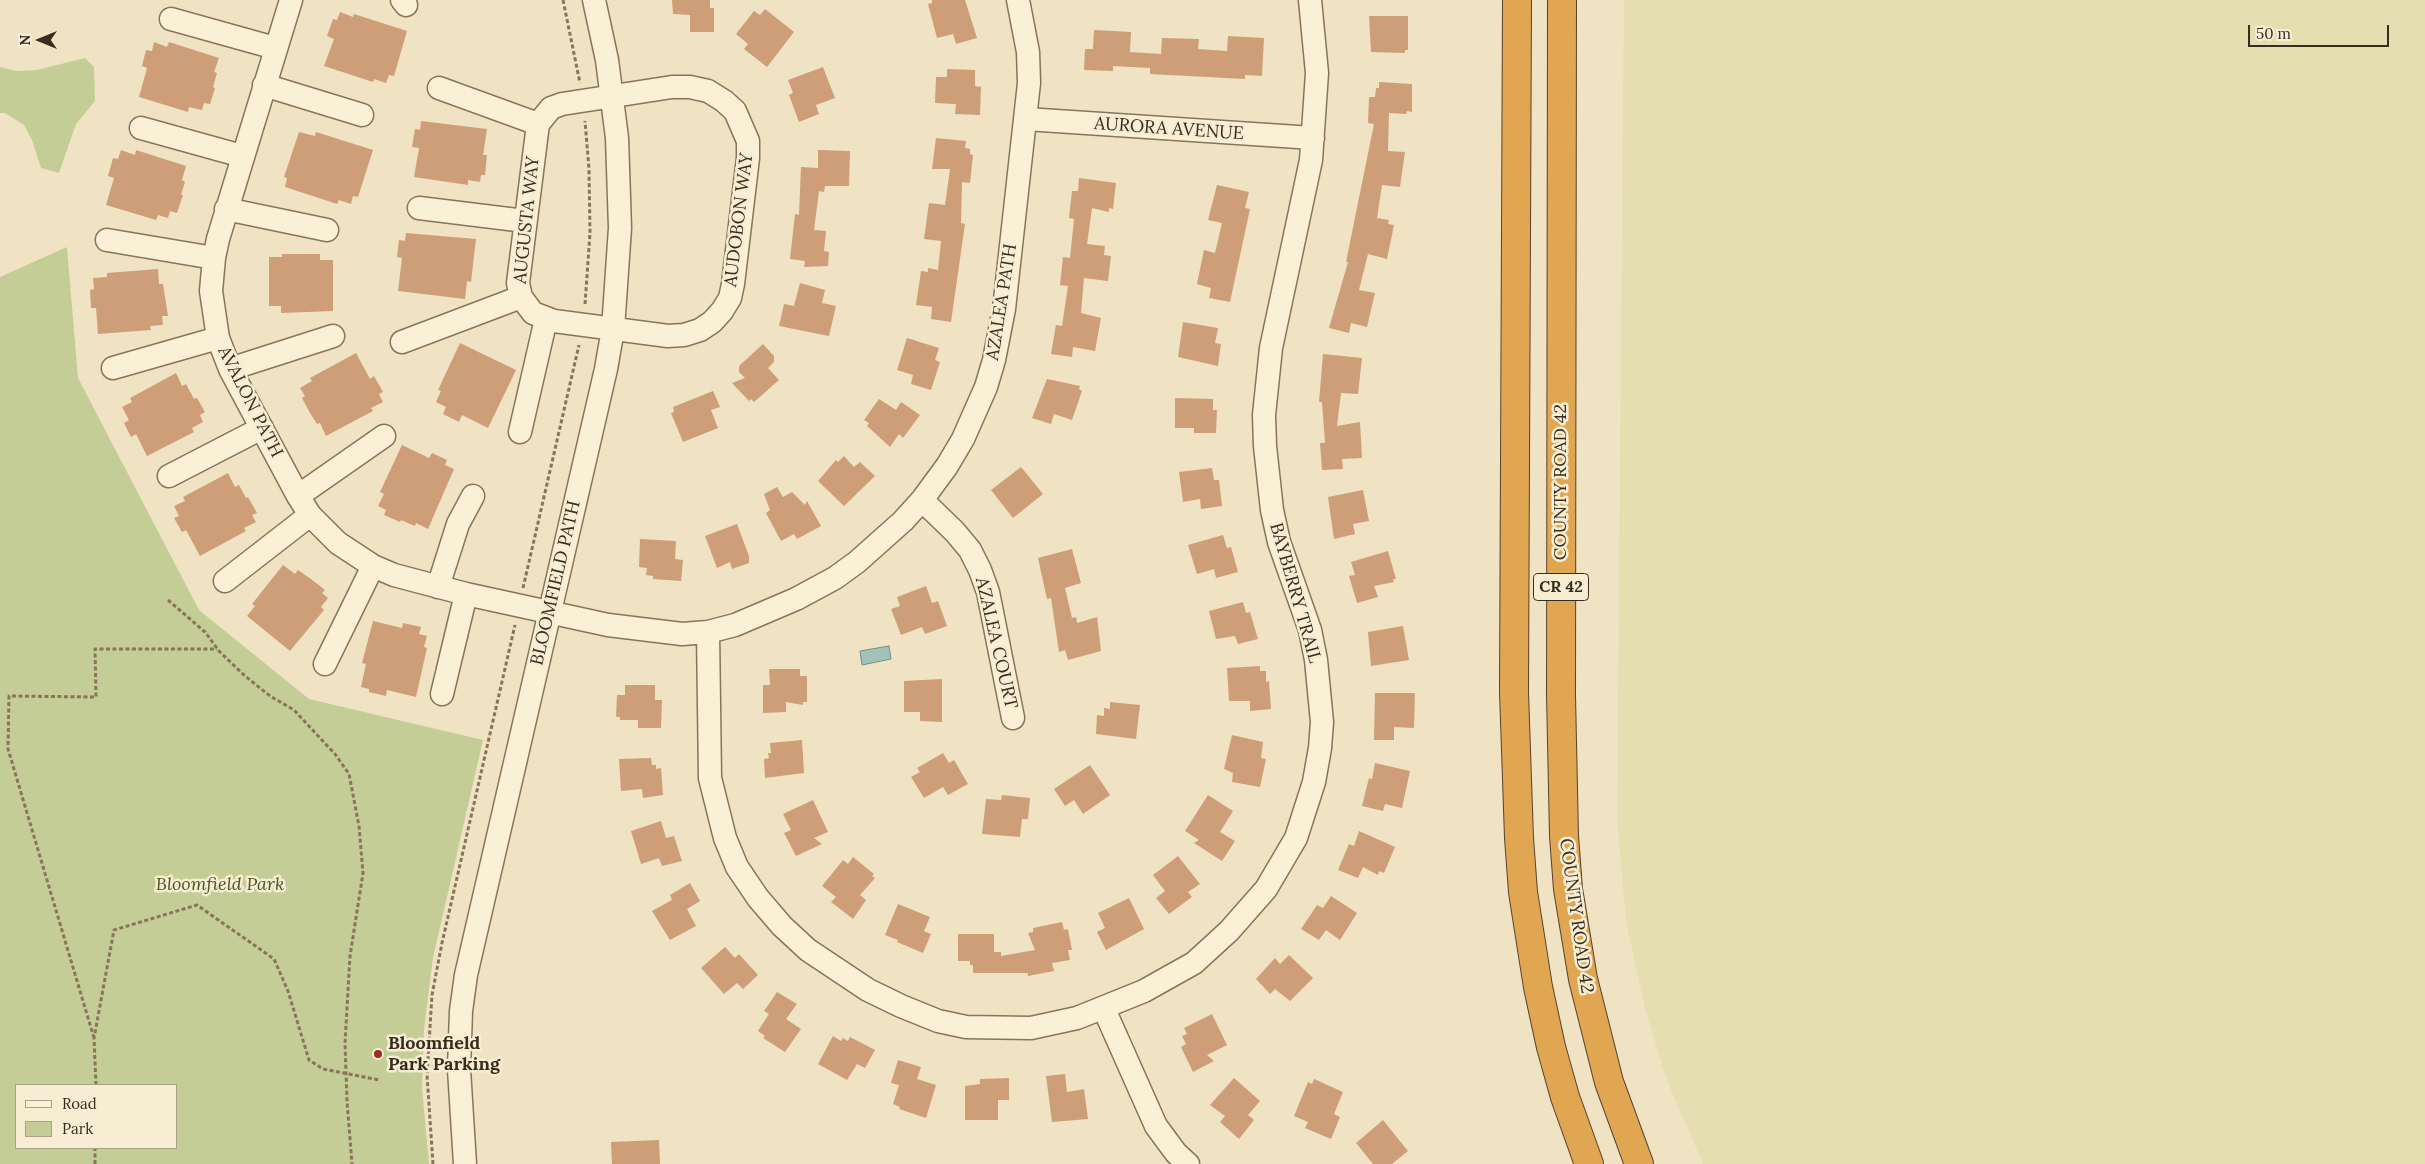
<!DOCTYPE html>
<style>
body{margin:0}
#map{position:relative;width:2425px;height:1164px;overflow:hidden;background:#efe3c3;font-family:Lora,serif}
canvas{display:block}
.legend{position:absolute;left:15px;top:1084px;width:162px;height:65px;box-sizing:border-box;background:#f6edd3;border:1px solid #aaa08b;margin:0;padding:6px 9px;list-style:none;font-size:15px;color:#392c1e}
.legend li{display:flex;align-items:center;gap:10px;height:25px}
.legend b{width:25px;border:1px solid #aaa08b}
.north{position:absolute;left:15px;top:15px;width:50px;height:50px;-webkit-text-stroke:4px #f6edd3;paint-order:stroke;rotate:270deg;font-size:14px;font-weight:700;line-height:20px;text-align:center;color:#392c1e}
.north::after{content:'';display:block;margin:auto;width:18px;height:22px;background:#392c1e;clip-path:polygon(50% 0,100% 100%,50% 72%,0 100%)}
.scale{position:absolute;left:2248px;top:25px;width:141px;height:22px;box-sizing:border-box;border:2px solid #392c1e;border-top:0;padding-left:6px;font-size:15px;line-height:18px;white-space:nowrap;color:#392c1e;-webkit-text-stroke:4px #f6edd3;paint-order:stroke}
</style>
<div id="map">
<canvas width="2425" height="1164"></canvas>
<ul class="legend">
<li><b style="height:6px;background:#f9f0d6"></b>Road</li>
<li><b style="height:14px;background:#c5cd96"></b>Park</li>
</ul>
<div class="north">N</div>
<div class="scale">50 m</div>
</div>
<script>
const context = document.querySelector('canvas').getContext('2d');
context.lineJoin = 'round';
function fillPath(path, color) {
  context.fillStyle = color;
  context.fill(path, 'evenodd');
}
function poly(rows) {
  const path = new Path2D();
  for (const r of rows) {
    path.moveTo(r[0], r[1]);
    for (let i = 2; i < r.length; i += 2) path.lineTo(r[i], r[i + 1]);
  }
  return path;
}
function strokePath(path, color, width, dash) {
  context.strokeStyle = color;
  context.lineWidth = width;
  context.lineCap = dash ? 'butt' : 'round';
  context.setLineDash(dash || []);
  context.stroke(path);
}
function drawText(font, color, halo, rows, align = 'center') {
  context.font = font + ' Lora,serif';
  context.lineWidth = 5;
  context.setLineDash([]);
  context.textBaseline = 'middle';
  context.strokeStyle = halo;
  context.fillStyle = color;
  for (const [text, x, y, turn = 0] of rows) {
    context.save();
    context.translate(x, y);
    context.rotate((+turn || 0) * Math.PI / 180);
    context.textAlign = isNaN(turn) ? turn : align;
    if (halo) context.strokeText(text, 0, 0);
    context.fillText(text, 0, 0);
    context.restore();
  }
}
fillPath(poly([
 [1624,0,2425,0,2425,1164,1703,1164,1666,1078,1645,1008,1626,921,1617,818]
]), '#e5deb0');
fillPath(poly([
 [85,58,94,67,95,101,76,124,59,173,41,168,32,140,24,125,5,113,0,113,0,67,16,71,37,70],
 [67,247,78,378,199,610,309,699,483,740,433,958,424,1029,422,1088,429,1164,0,1164,0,277],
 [16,1085,176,1085,176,1148,16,1148]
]), '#c5cd96');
const water = poly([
 [889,646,891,659,862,665,860,651,889,646]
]);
fillPath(water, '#a5c2ba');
strokePath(water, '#6c9088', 1);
fillPath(poly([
 [672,0,710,0,710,8,714,8,714,32,690,32,690,15,673,14],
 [932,0,965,0,977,38,956,44,953,34,937,38,928,4,932,3],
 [765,9,794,32,767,67,744,49,748,44,736,34,754,11,760,15],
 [340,12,353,17,354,14,407,31,394,76,389,75,386,83,374,79,373,82,324,66,334,39,327,36,333,19,337,20],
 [1369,16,1408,16,1408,50,1405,50,1405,53,1371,52],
 [1094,30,1131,32,1130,52,1161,54,1162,38,1199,39,1198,49,1227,51,1228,36,1264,38,1262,76,1245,75,1245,79,1150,74,1150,68,1113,66,1113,71,1084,70,1085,49,1093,49],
 [154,42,167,47,169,42,219,58,214,72,217,73,213,87,215,88,210,104,204,103,202,110,189,107,188,112,139,97,147,68,142,66,146,50,152,51],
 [823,67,835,98,816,105,819,114,799,122,789,95,793,93,788,80],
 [947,69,975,70,975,86,981,87,980,115,955,114,956,104,935,103,936,77,947,77],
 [1379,82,1412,84,1412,112,1407,111,1406,114,1389,113,1388,151,1405,152,1400,187,1382,185,1377,218,1389,220,1388,224,1394,225,1387,259,1368,254,1359,290,1375,293,1367,327,1351,323,1349,333,1329,328,1348,262,1346,262,1374,124,1368,123,1369,97,1375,97,1376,88,1379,88],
 [421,121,487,129,483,155,487,155,485,175,481,175,480,182,468,180,468,185,414,177,419,148,412,147,415,129,420,130],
 [299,132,315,136,316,132,373,150,358,197,353,196,351,204,339,200,337,204,285,187,287,178,284,177],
 [936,138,966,141,965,148,970,149,970,154,973,155,970,183,962,182,961,223,965,224,951,322,931,319,932,307,916,305,921,271,928,272,928,268,938,270,941,241,924,239,929,203,945,205,950,169,932,169],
 [121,150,135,155,136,150,186,166,182,180,185,182,181,195,183,195,177,213,170,211,168,218,158,215,156,220,106,205,114,178,108,176,113,158,118,159],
 [818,150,850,151,849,186,825,186,824,192,819,191,814,230,826,231,824,251,829,252,828,266,804,267,805,261,790,259,795,214,799,215,801,167,818,168],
 [1079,178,1116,183,1113,209,1109,208,1109,212,1092,208,1087,244,1105,246,1104,255,1111,256,1108,281,1084,278,1081,313,1101,318,1095,351,1073,347,1072,357,1051,354,1056,325,1062,326,1068,286,1060,285,1063,257,1070,258,1074,219,1069,218,1072,191,1078,191],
 [1217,185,1249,192,1245,208,1250,209,1230,302,1209,298,1211,288,1197,284,1204,250,1215,253,1222,223,1208,220],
 [406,233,476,239,471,282,467,281,465,299,398,291,402,258,397,257,399,240,405,241],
 [282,254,320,254,320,260,333,260,333,311,281,313,281,306,269,306,269,257,282,257],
 [158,269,159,284,163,284,168,316,162,316,163,325,150,326,151,330,98,334,96,308,91,308,90,290,94,289,93,278,107,277,107,273],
 [800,283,825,290,822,303,836,306,829,336,779,326,784,304,794,306],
 [1183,322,1218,328,1215,343,1221,344,1218,366,1178,357],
 [907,338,939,348,935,360,940,362,931,390,911,384,913,375,897,370],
 [460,343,516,370,488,428,462,415,459,422,443,414,446,407,436,402,441,391,438,390],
 [763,344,774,356,774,362,768,368,779,380,754,402,751,399,749,401,732,383,745,378,739,372,739,366],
 [356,353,370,379,374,376,383,392,379,394,383,402,371,408,373,411,326,436,320,423,317,424,310,413,302,398,305,396,300,388,312,381,310,378],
 [1323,354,1362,358,1358,394,1341,393,1337,426,1360,422,1362,458,1342,459,1343,469,1322,470,1320,443,1325,443,1322,402,1319,402],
 [176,373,182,386,186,384,194,399,197,398,205,412,200,415,203,422,192,428,194,432,147,456,136,434,131,437,124,423,129,420,122,407,132,402,130,398],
 [1047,379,1080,386,1079,389,1082,391,1072,420,1054,414,1051,424,1032,418],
 [713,391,720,407,711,410,718,428,683,442,671,413,674,412,673,407],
 [1175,398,1213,399,1213,410,1217,410,1216,433,1194,433,1194,428,1175,428],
 [879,399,896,410,901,402,920,415,903,438,899,434,890,447,867,426,869,423,864,420],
 [402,445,429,458,432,453,447,460,445,465,454,469,428,529,416,523,415,526,401,520,400,522,384,515,386,510,378,506,384,494,380,492],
 [844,456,854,467,860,462,875,476,844,506,818,481,836,460,838,462],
 [1021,467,1043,494,1013,518,991,490],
 [1212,468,1214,480,1219,480,1222,506,1201,509,1200,499,1183,502,1179,472],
 [228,473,235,487,239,485,246,498,248,497,257,513,252,515,256,522,244,528,246,531,200,556,186,530,182,532,174,518,179,516,174,506,185,501,183,497],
 [777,487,783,497,792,492,805,505,807,501,821,526,797,539,794,534,781,541,766,513,770,510,764,494],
 [1363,490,1369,521,1353,524,1355,534,1334,539,1328,497],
 [737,524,749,556,749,563,732,569,730,562,717,568,705,536],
 [1223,535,1227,548,1231,547,1238,572,1216,578,1214,569,1197,574,1188,545],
 [640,539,676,541,675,559,683,560,681,581,653,579,653,576,646,575,647,568,639,567],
 [1072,549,1081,583,1065,588,1072,618,1076,617,1077,623,1097,617,1101,651,1068,660,1065,650,1059,652,1051,598,1047,599,1038,558],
 [1388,551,1396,579,1393,579,1394,582,1374,586,1378,597,1357,603,1349,576,1355,575,1351,562],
 [283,565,295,574,298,570,311,579,325,590,322,593,328,598,321,607,324,610,290,651,247,616,255,606,252,604],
 [926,586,932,603,938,601,947,626,925,634,922,627,901,635,891,609,900,606,897,597],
 [1243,602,1246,613,1250,612,1258,639,1238,644,1235,636,1216,639,1209,611],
 [373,621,402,628,403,623,421,627,419,634,427,636,424,647,427,648,416,697,387,690,386,696,369,692,369,689,361,687,366,664,362,663],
 [1403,626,1409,660,1371,666,1368,632],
 [1260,666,1260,671,1266,671,1266,682,1269,681,1271,709,1250,711,1250,701,1229,701,1227,668],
 [769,669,800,669,800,676,807,676,807,702,803,702,803,705,786,702,786,712,763,713,763,685,770,685],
 [942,679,942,722,920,721,920,712,904,712,904,681],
 [625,685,655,685,655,700,662,700,661,728,638,728,638,720,620,720,620,717,616,717,617,695,625,695],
 [1375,693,1415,693,1414,728,1394,727,1394,740,1374,740],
 [1110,702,1140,705,1136,739,1096,734,1097,715,1104,716,1104,708,1110,709],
 [1232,735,1263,742,1261,758,1266,759,1260,787,1232,782,1233,773,1224,769],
 [802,740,804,773,765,778,764,759,769,758,768,753,771,753,770,743],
 [943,753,949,763,954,760,968,784,948,795,943,787,924,798,911,777,920,772,917,768],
 [651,758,652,765,656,765,656,769,661,768,663,795,643,798,642,789,621,791,619,759],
 [1375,763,1410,771,1402,808,1385,804,1383,811,1362,806,1369,778,1372,779],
 [1090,765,1110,795,1083,814,1074,800,1065,806,1054,789],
 [1002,795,1030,798,1028,819,1022,819,1020,837,982,834,986,799,1001,800],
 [1208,795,1233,811,1220,832,1235,841,1222,861,1194,843,1199,840,1185,831],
 [813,800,828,832,814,838,822,844,796,856,784,833,791,830,783,814],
 [661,821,666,838,674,836,682,861,662,866,659,858,641,864,631,831],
 [1359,831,1395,847,1384,873,1379,871,1378,875,1363,867,1358,878,1338,870,1349,844,1354,846],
 [1178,856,1200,884,1188,892,1192,897,1169,914,1156,898,1165,891,1153,875],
 [853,857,874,874,872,876,875,878,860,895,866,900,853,919,831,902,836,897,822,886,843,860,848,864],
 [690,883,700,901,687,909,696,926,670,940,652,911,672,900,670,895],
 [1331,896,1357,913,1340,940,1326,930,1319,940,1301,929,1317,905,1323,908],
 [1129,898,1144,929,1106,950,1097,932,1105,928,1098,913],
 [898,904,930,917,924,931,931,934,923,953,897,942,898,940,885,935],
 [1062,922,1064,930,1068,929,1072,950,1068,950,1070,960,1052,963,1054,971,1028,976,1028,973,973,973,973,965,970,965,970,961,958,961,958,934,994,934,994,952,1001,952,1001,956,1035,950,1028,933,1033,932,1033,928],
 [725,947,735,958,739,954,758,975,743,989,737,983,724,994,701,968],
 [1289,955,1313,978,1290,1001,1275,989,1270,994,1256,979,1275,958,1280,964],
 [777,992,797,1004,786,1019,801,1029,785,1052,763,1038,765,1036,758,1031,769,1014,764,1011],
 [1212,1014,1227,1045,1207,1055,1214,1061,1193,1072,1181,1047,1186,1044,1182,1036,1187,1034,1184,1028],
 [833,1036,841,1041,843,1038,848,1041,850,1037,875,1050,865,1068,857,1064,847,1080,818,1064],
 [898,1060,921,1067,917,1079,936,1085,926,1118,899,1109,900,1107,893,1104,899,1085,891,1083],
 [1065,1074,1067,1092,1084,1089,1088,1119,1052,1122,1046,1076],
 [1009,1078,1009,1100,998,1100,998,1120,965,1120,965,1086,980,1084,980,1079],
 [1234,1078,1260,1101,1248,1115,1254,1120,1239,1139,1220,1122,1225,1116,1210,1105],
 [1314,1079,1343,1092,1334,1114,1340,1117,1331,1139,1305,1128,1308,1122,1294,1116,1308,1082,1312,1084],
 [1383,1120,1408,1151,1392,1164,1373,1164,1356,1143],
 [659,1140,660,1164,612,1164,611,1142]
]), '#ce9e78');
const minor = poly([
 [291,0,218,239,214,258,211,291,218,338,230,369,298,496,310,515,338,543,373,566,394,575,466,594,608,625,682,634,708,632,735,625,796,599,835,578,857,562,903,521,922,500,947,466,963,439,986,387,994,360,1004,309,1029,83,1028,52,1018,0],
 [402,0,406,5],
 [171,19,275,48],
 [264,85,362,115],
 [672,87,690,87,708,91,724,101,735,111,748,141,748,158,733,284,730,298,722,311,712,322,700,330,684,335,668,336,554,321,533,313,521,297,518,283,538,124,551,108,562,104,672,87],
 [439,88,538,124],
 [1026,119,1313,138],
 [141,128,242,156],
 [419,208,525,221],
 [226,209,327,230],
 [107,240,214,258],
 [402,342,521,297],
 [113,368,218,338],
 [230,369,333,336],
 [520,432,546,319],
 [169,476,262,428],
 [298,496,384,436],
 [922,500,955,532,970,550,980,570,988,592,1013,718],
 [225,581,310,515],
 [438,587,458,524,473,496],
 [708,632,710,778,725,838,737,867,758,898,782,926,808,950,868,990,901,1006,938,1021,966,1027,1031,1028,1077,1018,1144,991,1194,963,1229,931,1266,889,1296,838,1314,782,1320,748,1322,722,1316,660,1310,630,1279,542,1272,510,1265,446,1264,415,1271,348,1311,160,1317,73,1310,0],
 [325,664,373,566],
 [442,694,466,594],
 [1104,1009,1156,1126,1176,1153,1188,1164],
 [465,1164,459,1069,461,1011,466,975,606,369,613,329,620,228,617,138,607,60,594,0]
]);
const highway = poly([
 [1517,0,1514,692,1519,838,1523,892,1538,987,1551,1047,1565,1097,1589,1164],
 [1562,0,1561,695,1564,836,1568,889,1583,979,1609,1082,1639,1164]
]);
strokePath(minor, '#897459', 25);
strokePath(highway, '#57422e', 30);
strokePath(poly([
 [563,0,580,83],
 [585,304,590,233,589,169,585,121],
 [523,588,579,345],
 [168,600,205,632,219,651,245,676,270,696,294,710,335,754,349,774,359,826,363,873,350,956,345,1043,347,1101,352,1164],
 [94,1038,8,749,9,696,96,697,95,649,217,649],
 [96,1085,94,1038,114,930,197,905,274,959,288,991,309,1060,323,1069,379,1080],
 [95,1164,95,1148],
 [433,1164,427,1075,432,995,442,943,515,625]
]), '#897459', 3, [4, 2.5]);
strokePath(minor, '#f9f0d6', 22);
strokePath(highway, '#e0a652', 28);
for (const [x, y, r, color] of [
 [378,1054,5,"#992b28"]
]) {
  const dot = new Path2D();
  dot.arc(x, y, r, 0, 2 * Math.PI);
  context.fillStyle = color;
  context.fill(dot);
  strokePath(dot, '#f6edd3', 2);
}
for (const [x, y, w] of [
 [1561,587,55]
]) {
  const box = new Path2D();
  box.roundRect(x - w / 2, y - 13.5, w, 27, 4);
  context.fillStyle = '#f6edd3';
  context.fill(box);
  strokePath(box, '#392c1e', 1);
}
drawText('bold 16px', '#392c1e', null, [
 ["CR 42",1561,587]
]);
drawText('18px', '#392c1e', '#f6edd3', [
 ["AURORA AVENUE",1169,129,4],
 ["AUGUSTA WAY",527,220,-84],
 ["AUDOBON WAY",739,220,-83],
 ["AZALEA PATH",1002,302,-81],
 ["AVALON PATH",250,402,63],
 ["COUNTY ROAD 42",1561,482,-90],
 ["BLOOMFIELD PATH",556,583,-77],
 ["BAYBERRY TRAIL",1295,593,74],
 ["AZALEA COURT",996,643,77],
 ["COUNTY ROAD 42",1576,916,82]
]);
drawText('italic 18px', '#485624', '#f6edd3', [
 ["Bloomfield Park",220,885]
]);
drawText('bold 18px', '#392c1e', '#f6edd3', [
 ["Bloomfield",388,1044],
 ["Park Parking",388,1065]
], 'left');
</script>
